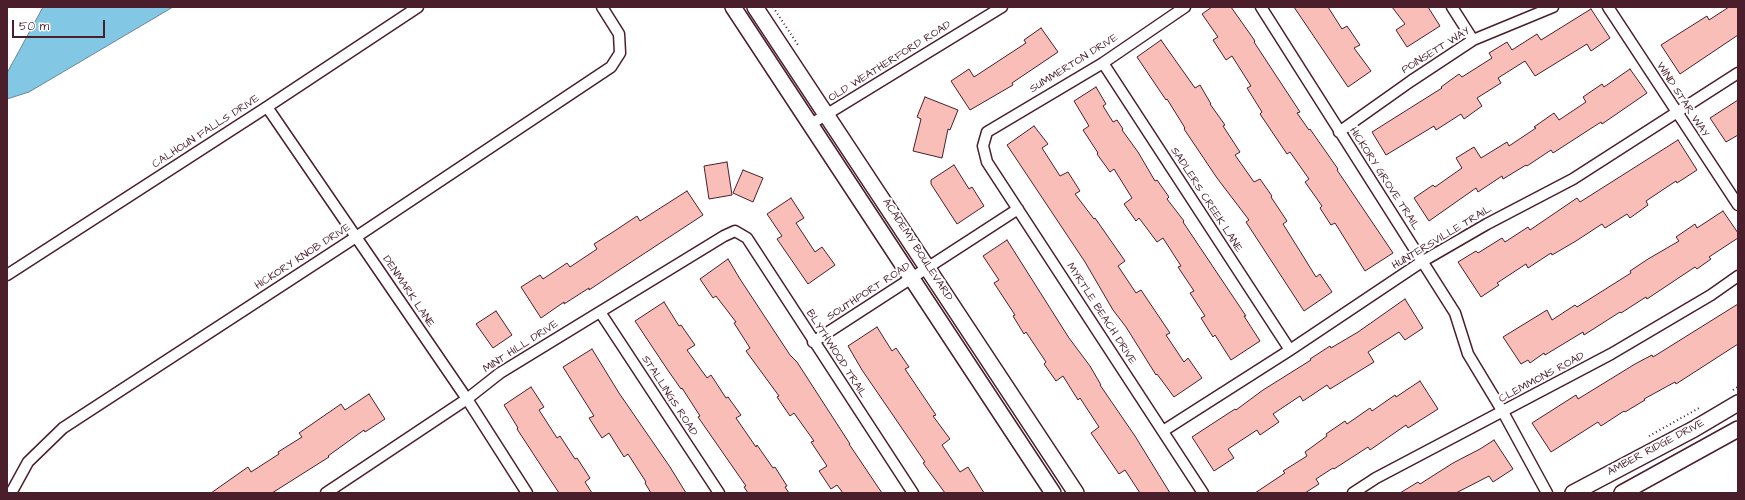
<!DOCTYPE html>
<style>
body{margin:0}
#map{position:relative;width:1745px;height:500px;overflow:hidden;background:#fff;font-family:"Architects Daughter",sans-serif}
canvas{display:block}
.frame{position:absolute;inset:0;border:8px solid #4a1f2b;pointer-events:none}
.scale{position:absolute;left:12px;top:20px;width:93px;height:18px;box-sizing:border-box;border:2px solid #4a1f2b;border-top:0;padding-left:5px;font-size:12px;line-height:14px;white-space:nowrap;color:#4a1f2b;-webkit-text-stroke:3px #fff;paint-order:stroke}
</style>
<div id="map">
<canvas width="1745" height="500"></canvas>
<div class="frame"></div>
<div class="scale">50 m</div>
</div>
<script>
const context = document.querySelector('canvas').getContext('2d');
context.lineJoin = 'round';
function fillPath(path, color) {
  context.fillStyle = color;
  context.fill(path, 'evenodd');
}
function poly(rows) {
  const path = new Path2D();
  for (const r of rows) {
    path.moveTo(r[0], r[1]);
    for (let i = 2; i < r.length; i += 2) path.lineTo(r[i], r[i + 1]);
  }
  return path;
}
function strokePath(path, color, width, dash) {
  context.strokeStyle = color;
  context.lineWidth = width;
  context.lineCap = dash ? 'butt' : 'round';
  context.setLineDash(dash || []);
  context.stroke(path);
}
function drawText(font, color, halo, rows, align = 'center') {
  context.font = font + ' "Architects Daughter",sans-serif';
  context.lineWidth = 4;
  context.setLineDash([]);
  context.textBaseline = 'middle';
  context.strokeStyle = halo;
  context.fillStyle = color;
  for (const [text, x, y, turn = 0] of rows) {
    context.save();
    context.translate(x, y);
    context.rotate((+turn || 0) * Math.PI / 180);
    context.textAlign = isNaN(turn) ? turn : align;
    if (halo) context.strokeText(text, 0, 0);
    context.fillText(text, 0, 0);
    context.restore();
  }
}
const water = poly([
 [43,7,173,7,29,92,7,99,7,73,43,7]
]);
fillPath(water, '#82c7e3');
strokePath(water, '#6c8499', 1);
const building = poly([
 [1212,7,1231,7,1255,41,1254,42,1300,112,1297,113,1309,130,1310,129,1338,169,1337,170,1393,253,1365,271,1335,223,1331,225,1320,208,1322,206,1305,182,1309,179,1290,152,1287,154,1260,114,1262,112,1247,88,1251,86,1232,56,1226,60,1213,40,1218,37,1202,14,1212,7],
 [1294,7,1328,7,1342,29,1347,26,1360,45,1354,48,1371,71,1348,87,1294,7],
 [1392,7,1428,7,1440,26,1407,47,1396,30,1405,24,1392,7],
 [1729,7,1738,7,1738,35,1680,74,1661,45,1707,16,1709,20,1729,7],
 [1591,9,1610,38,1591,51,1587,44,1535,76,1525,61,1498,78,1501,83,1477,98,1482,106,1464,119,1461,114,1436,130,1434,126,1386,155,1372,132,1442,88,1441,87,1459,74,1462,77,1492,58,1489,53,1507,42,1512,50,1537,34,1541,40,1591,9],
 [1041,28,1058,52,1012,83,1013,85,970,110,951,81,969,69,974,77,1026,43,1024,40,1041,28],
 [1161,40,1195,88,1200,85,1211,104,1210,104,1225,125,1223,126,1240,152,1235,155,1254,182,1260,179,1272,196,1271,197,1287,221,1283,224,1298,248,1316,277,1320,274,1332,292,1304,311,1246,222,1249,220,1217,178,1184,129,1185,128,1167,99,1166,100,1137,57,1161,40],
 [1630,69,1647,93,1602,124,1601,122,1553,153,1551,150,1527,166,1526,165,1503,179,1502,176,1478,192,1476,188,1429,221,1414,198,1433,185,1435,187,1462,168,1456,158,1474,147,1481,158,1507,142,1509,146,1536,128,1534,127,1554,113,1559,120,1586,102,1583,97,1602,84,1604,87,1630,69],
 [1096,87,1106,104,1103,106,1113,122,1117,120,1123,129,1122,130,1138,152,1155,181,1157,180,1169,197,1167,199,1184,221,1183,222,1246,316,1244,316,1260,341,1231,360,1215,335,1213,337,1201,318,1205,316,1190,293,1194,291,1178,267,1181,266,1163,238,1157,242,1139,218,1136,221,1124,204,1132,198,1114,169,1110,172,1097,154,1098,153,1083,130,1089,126,1074,101,1096,87],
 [925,97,958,110,950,130,948,129,942,158,913,151,921,119,917,117,925,97],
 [1738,100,1738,135,1726,142,1710,118,1738,100],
 [1034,126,1048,144,1042,148,1060,176,1068,172,1080,191,1075,194,1094,219,1095,218,1125,261,1118,266,1136,293,1141,290,1170,333,1166,335,1184,362,1188,358,1202,378,1174,397,1157,374,1156,375,1126,327,1113,310,1085,262,1007,145,1034,126],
 [1678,140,1697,170,1677,183,1676,181,1646,201,1648,205,1630,218,1627,214,1605,228,1602,224,1576,241,1552,255,1551,253,1528,268,1526,264,1497,283,1499,285,1481,297,1458,262,1476,251,1478,253,1502,238,1505,242,1528,227,1530,230,1577,198,1580,202,1678,140],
 [727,162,732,195,709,199,704,166,727,162],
 [954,165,969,189,972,187,984,206,957,224,931,184,931,180,954,165],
 [743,170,763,178,753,202,733,193,743,170],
 [687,191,703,215,613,274,589,290,589,288,564,304,564,302,541,318,521,287,540,275,543,279,567,263,570,267,597,249,594,244,613,232,637,216,640,221,687,191],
 [791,198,804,218,796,223,815,252,822,247,835,265,808,284,777,239,782,236,767,214,791,198],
 [1723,211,1738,233,1738,238,1709,257,1711,259,1697,269,1695,267,1647,299,1646,297,1621,313,1620,312,1584,335,1583,332,1545,355,1544,353,1530,363,1528,360,1521,364,1503,337,1547,310,1552,320,1575,305,1577,307,1631,273,1630,271,1648,259,1679,241,1676,237,1695,224,1697,228,1723,211],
 [1007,240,1069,338,1090,366,1101,385,1100,385,1135,436,1170,493,1140,493,1125,470,1119,474,1091,433,1099,427,1080,398,1078,400,1063,376,1056,381,1044,364,1046,362,1026,332,1024,334,1013,316,1015,315,994,283,999,280,983,256,1007,240],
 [728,259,740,279,790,355,797,362,850,444,849,444,882,493,843,493,837,485,831,489,819,471,827,466,811,442,814,441,794,413,790,416,777,397,779,396,746,351,750,348,734,323,736,322,716,296,713,298,700,279,728,259],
 [1405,299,1423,328,1405,340,1399,332,1368,352,1374,362,1330,389,1327,385,1303,401,1300,396,1273,414,1279,422,1260,435,1257,430,1228,449,1234,458,1214,471,1192,437,1235,409,1236,410,1263,390,1311,360,1310,359,1330,346,1331,348,1358,332,1405,299],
 [664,302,679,326,681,325,695,345,687,350,707,378,711,375,726,398,728,397,741,415,736,418,756,447,757,445,773,468,775,467,787,486,785,487,789,493,748,493,744,487,746,486,698,417,700,416,682,388,681,389,667,369,635,321,664,302],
 [1738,304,1738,344,1676,384,1675,382,1644,399,1645,400,1625,412,1624,411,1601,426,1598,422,1551,452,1532,423,1576,395,1578,399,1635,364,1652,355,1653,357,1738,304],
 [496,311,512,335,493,348,476,324,496,311],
 [877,327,892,351,896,348,909,367,905,369,936,415,933,416,950,439,942,445,960,472,968,467,984,493,945,493,923,463,925,462,862,370,848,346,877,327],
 [592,349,619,393,670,467,686,493,651,493,645,483,646,482,628,454,624,457,609,433,602,438,589,418,594,416,563,367,592,349],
 [1420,381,1438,409,1408,428,1406,425,1370,450,1368,447,1334,469,1333,468,1316,479,1319,484,1305,493,1255,493,1285,473,1283,471,1307,456,1305,452,1327,436,1326,434,1345,421,1347,424,1370,408,1372,411,1395,395,1396,397,1420,381],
 [531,387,544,407,539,410,557,438,560,436,575,459,577,458,590,478,585,482,592,493,559,493,517,429,518,428,504,405,531,387],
 [369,394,385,419,365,432,364,430,328,456,329,457,272,493,211,493,248,467,251,472,279,454,278,452,302,437,299,433,341,404,345,410,369,394],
 [1494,440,1513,469,1493,482,1489,476,1456,493,1400,493,1418,482,1420,484,1453,463,1480,449,1494,440]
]);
fillPath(building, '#fabeb8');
strokePath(building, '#4a1f2b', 1);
const street = poly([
 [1185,7,1103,63,987,132,983,146,987,162,1203,493],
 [1261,7,1455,313,1468,354,1503,412,1547,493],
 [1452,7,1473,40],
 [1608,7,1738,205],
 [1103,63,1290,350],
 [267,107,467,399,527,493],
 [811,124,1002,7],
 [1339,132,1411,81,1473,40,1553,7],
 [7,275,267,107,418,7],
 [600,312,719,493],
 [813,342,1018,209],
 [1163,431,1290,350,1423,261,1487,224,1573,179,1738,73],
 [11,493,28,462,63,428,356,237,611,67,620,53,619,34,602,7],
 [326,493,467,399,500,373,724,236,735,231,747,238,913,493],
 [1353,493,1376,478,1611,354,1711,295,1738,276]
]);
const secondary = poly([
 [733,7,1053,493],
 [755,7,1076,493],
 [1573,493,1694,429,1738,403],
 [1622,493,1738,429]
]);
strokePath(street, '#4a1f2b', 13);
strokePath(secondary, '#4a1f2b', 18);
strokePath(poly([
 [773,7,798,45],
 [1733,390,1738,387],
 [1649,436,1701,407]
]), '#4a1f2b', 2, [1, 3]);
strokePath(street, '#fff', 10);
strokePath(secondary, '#fff', 15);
drawText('11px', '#4a1f2b', '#fff', [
 ["POINSETT WAY",1436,51,-32],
 ["OLD WEATHERFORD ROAD",890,62,-32],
 ["SUMMERTON DRIVE",1074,64,-32],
 ["WIND STAR WAY",1682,100,57],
 ["CALHOUN FALLS DRIVE",206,132,-33],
 ["HICKORY GROVE TRAIL",1384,179,57],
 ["SADLERS CREEK LANE",1206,200,57],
 ["HUNTERSVILLE TRAIL",1442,238,-31],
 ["ACADEMY BOULEVARD",917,250,57],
 ["HICKORY KNOB DRIVE",303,257,-33],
 ["DENMARK LANE",408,292,56],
 ["SOUTHPORT ROAD",869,292,-33],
 ["MYRTLE BEACH DRIVE",1101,314,57],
 ["MINT HILL DRIVE",521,347,-33],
 ["BLYTHWOOD TRAIL",836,354,57],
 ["CLEMMONS ROAD",1542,378,-28],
 ["STALLINGS ROAD",669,396,57],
 ["AMBER RIDGE DRIVE",1656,448,-28]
]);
</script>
